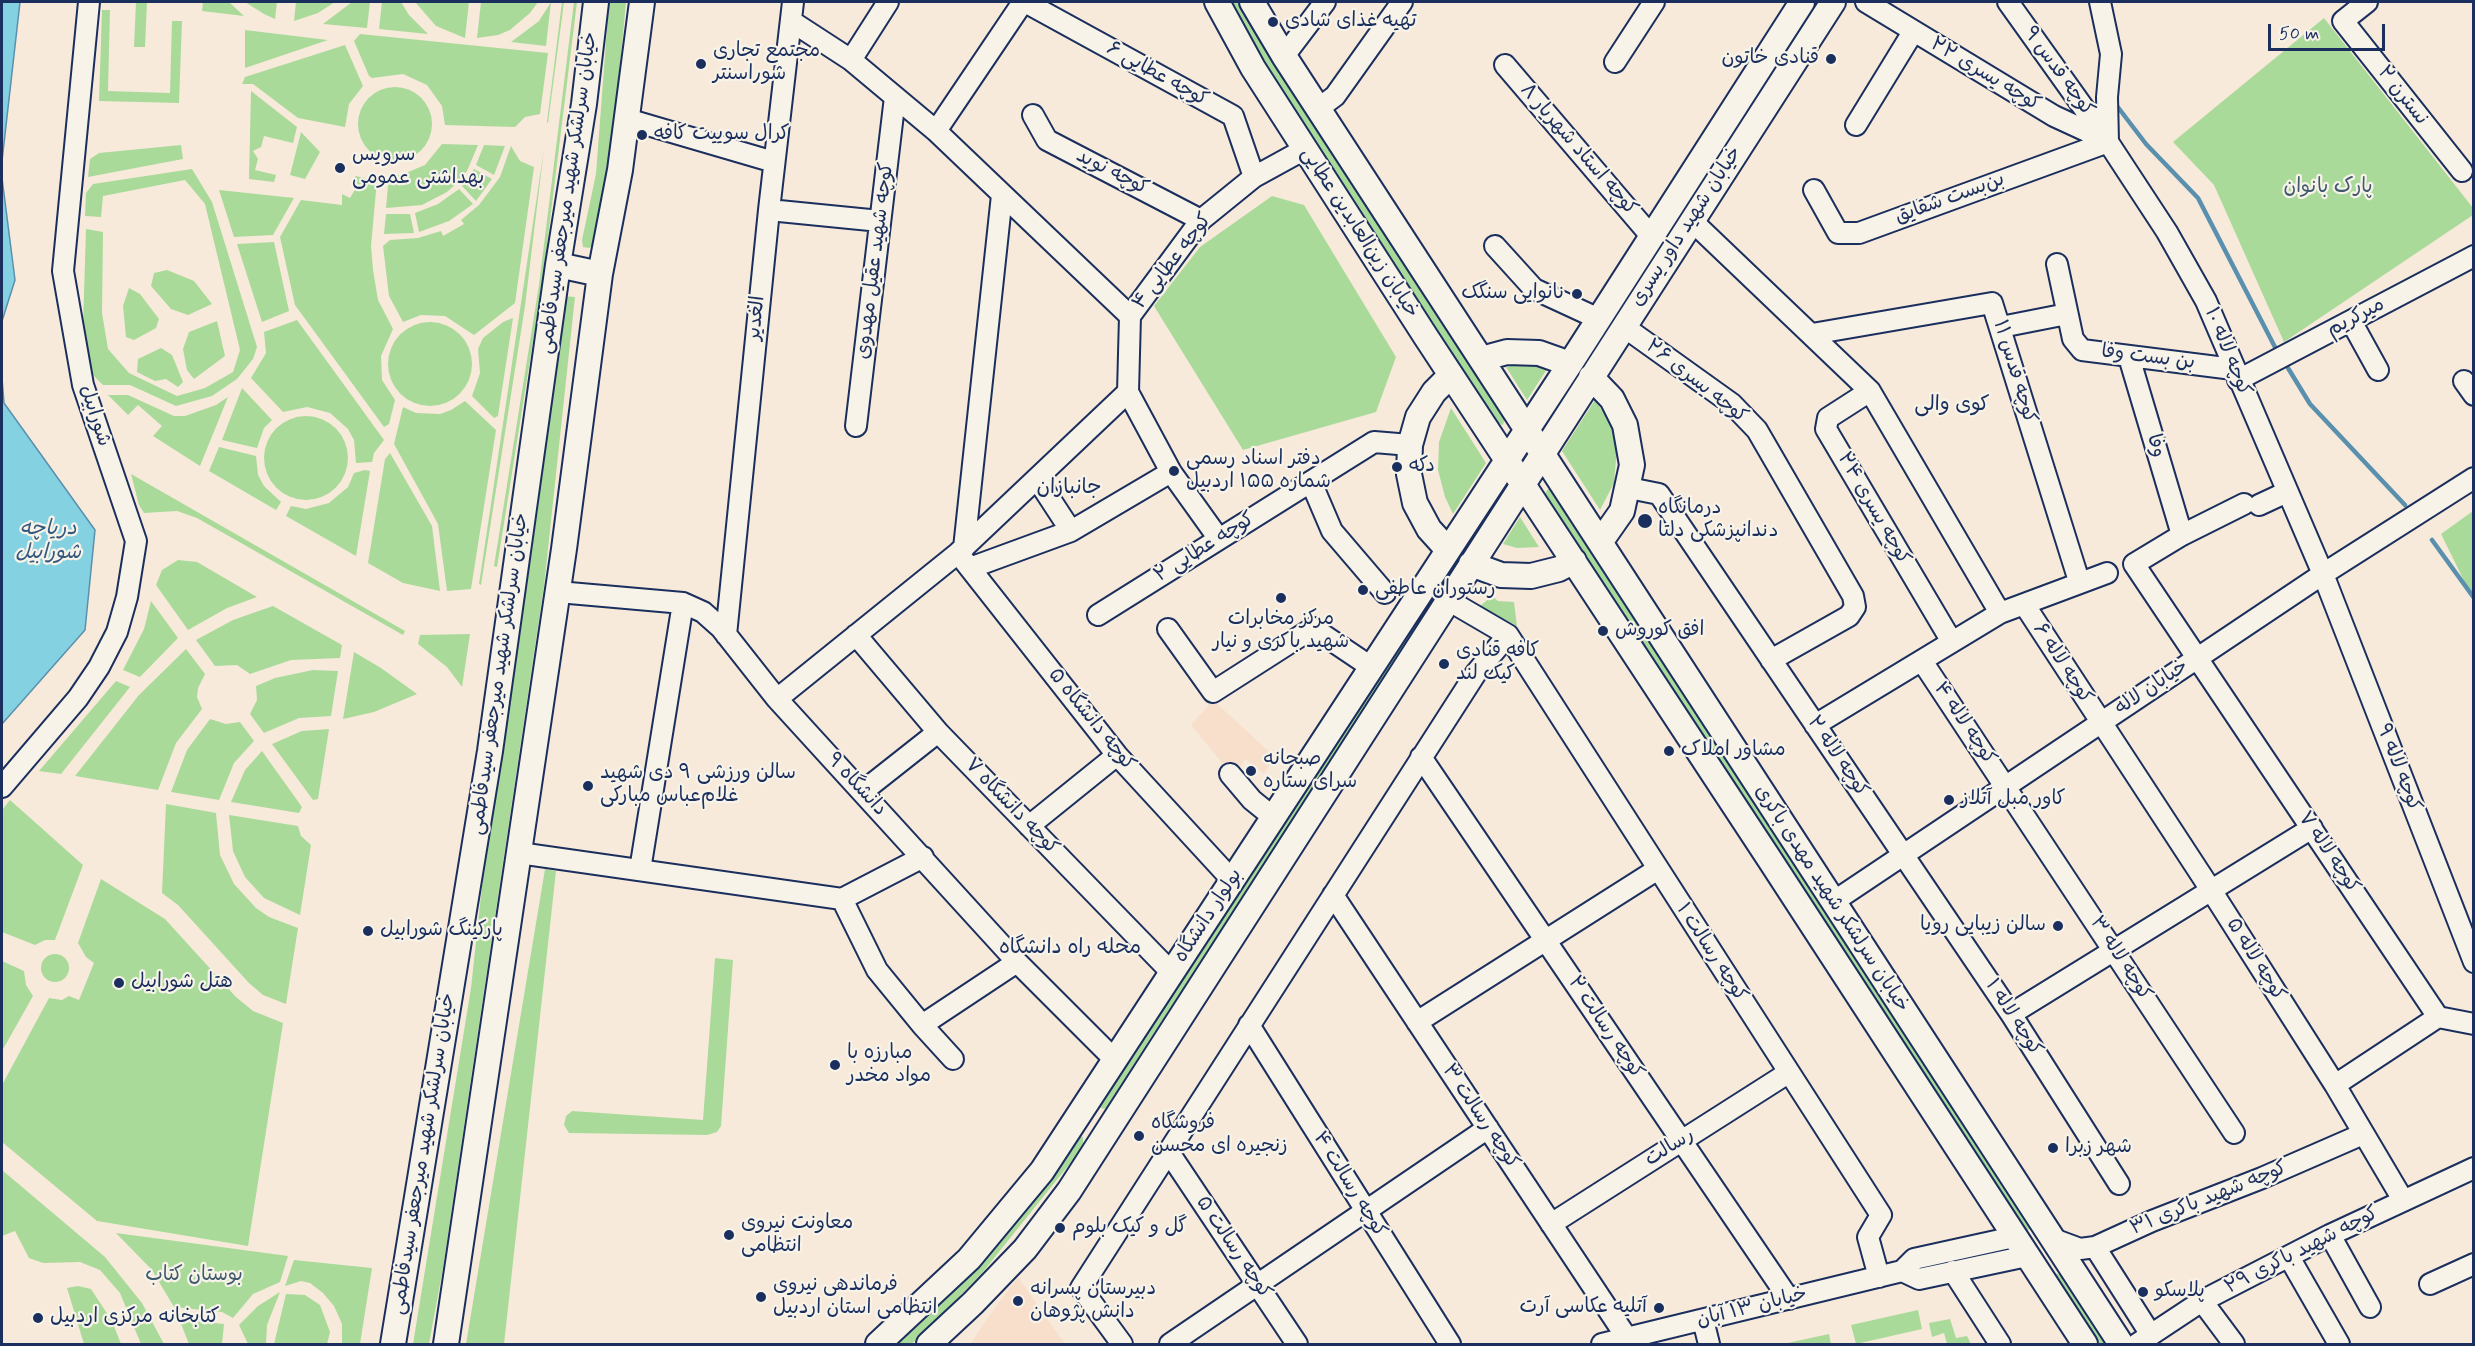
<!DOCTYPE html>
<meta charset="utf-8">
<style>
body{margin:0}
#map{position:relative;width:2475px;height:1346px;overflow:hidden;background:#f7eadb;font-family:Mynerve,sans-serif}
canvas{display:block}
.frame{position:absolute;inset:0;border:3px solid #1b2f5e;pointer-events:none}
.scale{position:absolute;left:2268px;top:24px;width:117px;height:27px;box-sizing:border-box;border:3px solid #1b2f5e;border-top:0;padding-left:8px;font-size:18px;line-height:21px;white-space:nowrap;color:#1b2f5e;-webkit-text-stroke:4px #f7f3e8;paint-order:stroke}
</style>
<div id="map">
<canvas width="2475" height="1346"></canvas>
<div class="frame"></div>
<div class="scale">50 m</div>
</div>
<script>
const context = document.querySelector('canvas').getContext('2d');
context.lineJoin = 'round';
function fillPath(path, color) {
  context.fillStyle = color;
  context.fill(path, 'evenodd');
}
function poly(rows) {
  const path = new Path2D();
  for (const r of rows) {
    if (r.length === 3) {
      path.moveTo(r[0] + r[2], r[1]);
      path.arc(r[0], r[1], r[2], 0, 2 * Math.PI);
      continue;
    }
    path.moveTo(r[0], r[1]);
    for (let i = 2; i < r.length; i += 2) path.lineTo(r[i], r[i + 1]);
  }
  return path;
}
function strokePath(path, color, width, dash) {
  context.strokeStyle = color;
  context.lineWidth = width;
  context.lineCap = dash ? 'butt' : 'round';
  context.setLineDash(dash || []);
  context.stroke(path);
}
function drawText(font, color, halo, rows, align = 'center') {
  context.font = font + ' Mynerve,"Playpen Sans Arabic",sans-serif';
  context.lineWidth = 4.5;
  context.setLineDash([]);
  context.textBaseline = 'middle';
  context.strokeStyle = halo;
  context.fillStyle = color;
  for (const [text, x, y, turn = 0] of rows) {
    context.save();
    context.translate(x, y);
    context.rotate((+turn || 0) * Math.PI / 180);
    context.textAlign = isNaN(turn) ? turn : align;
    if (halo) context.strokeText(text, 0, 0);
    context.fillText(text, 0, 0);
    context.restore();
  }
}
fillPath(poly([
 [1213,700,1275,757,1264,774,1245,759,1240,767,1228,770,1191,725],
 [1018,1277,1065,1344,971,1344,983,1324]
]), '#f7dfcc');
fillPath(poly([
 [136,2,147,2,145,47,134,47],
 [203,2,229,2,244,16,202,11],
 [245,2,277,2,275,19,264,14],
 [296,2,335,2,318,13,294,21],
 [352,2,370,2,367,28,323,24],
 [382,2,401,2,409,15,428,34,379,29],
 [415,2,469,2,465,38,436,26],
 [481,2,538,2,530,13,510,30,498,35,477,38],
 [551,2,546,46,511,42,539,21],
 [562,2,564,2,548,123,547,122],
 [574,2,577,2,542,285,497,567,494,566,539,285],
 [609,2,626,2,611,165,594,245,589,248,583,247,582,240,596,174],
 [1228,2,1238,2,1309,118,1505,417,1503,425,1496,423,1301,122],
 [1816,2,1825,2,1550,423,1548,423,1545,421],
 [102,10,110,10,108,91,170,93,172,21,182,21,179,103,99,101],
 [2324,18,2473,208,2473,215,2284,342,2214,185,2173,142],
 [245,30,328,40,245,68],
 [360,34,548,53,540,114,525,117,515,127,445,125,442,106,427,85,403,74,372,78,369,76,354,41],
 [345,45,363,86,349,104,345,127,298,118,253,84,242,84,245,77],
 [395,124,37],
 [251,91,297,127,293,143,264,136,261,147,253,151,258,159,255,170,276,175,274,182,249,179],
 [301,132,320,152,305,179,290,175],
 [442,144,478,145,467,171,458,182,447,192,422,205,386,208,389,175,401,175,425,165],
 [181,145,183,159,88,177,90,159,99,153],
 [484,145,505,146,494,175,476,165],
 [511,146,520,161,534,167,515,303,474,335,445,316,421,315,403,322,389,296,383,246,390,240,418,238,441,231,443,236,464,224,461,220,479,205,500,177],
 [544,149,525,306,481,585,479,584],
 [192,169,212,202,257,347,253,359,237,379,212,396,176,406,130,385,103,385,88,370,83,325,86,229,103,232,102,313,108,349,129,373,177,396,205,388,233,372,240,350,205,204,185,180,103,196,101,217,85,216,86,193,93,184],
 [474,169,492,179,476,201,462,186],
 [355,176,377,180,371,246,373,270,378,300,393,329,381,356,382,380,395,400,389,424,384,427,295,305,280,237,301,200,342,205,342,194,350,198,357,186],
 [459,189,473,204,449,221,419,232,415,213,438,204],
 [219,190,294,198,273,235,234,237],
 [1272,196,1304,205,1396,357,1376,412,1243,450,1154,306,1200,247],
 [386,214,410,214,414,233,384,234],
 [274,242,289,311,262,322,237,244],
 [167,270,194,281,212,304,188,315,171,309,151,286,154,273],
 [129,288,140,294,159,319,156,328,134,340,126,337,123,306],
 [561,296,575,297,544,586,443,1268,429,1344,413,1344,471,988,490,812,514,673,538,508],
 [513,318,498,416,494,418,472,396,480,373,478,349,483,338,503,322],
 [297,320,384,440,374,453,372,462,356,463,354,440,348,429,330,413,307,407,283,412,251,378,266,353,264,332],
 [217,321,225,356,194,379,187,370,183,349,189,332],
 [430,364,42],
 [161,348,172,355,183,382,178,387,166,379,155,381,137,372,138,359],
 [1521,364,1549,366,1527,400,1506,367],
 [242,388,272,420,264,428,257,448,222,440],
 [108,395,128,395,174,416,185,416,216,405,228,397,200,466,153,436,162,426,138,405,128,415],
 [1595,400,1612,426,1617,448,1614,483,1600,510,1562,451],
 [465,401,496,430,471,589,447,591,438,524,394,444,403,407,416,413,440,414,451,410],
 [1451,408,1486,463,1453,514,1445,497,1438,470,1439,442],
 [306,458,42],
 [219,447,256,456,258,475,264,486,281,502,276,510,209,471],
 [390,453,432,526,440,591,403,583,368,563,385,459],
 [365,470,370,471,356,556,286,516,291,506,306,509,329,503,348,487,354,473],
 [131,474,405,631,403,635,197,518,177,511,144,513,139,505],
 [1500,487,1505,490,1505,496,1148,1042,1108,1107,1104,1109,1099,1107,1100,1098],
 [1548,489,1554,491,1980,1151,2030,1221,2030,1229,2027,1231,2020,1228,1544,495],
 [2473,511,2473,599,2441,534],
 [1520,517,1539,547,1517,548,1503,544],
 [178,560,197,562,257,597,227,608,188,630,156,585,162,570],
 [1492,596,1498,601,1514,602,1517,626,1480,606],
 [151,601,178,638,140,677,123,670,144,629],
 [273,606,342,645,340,658,291,660,250,674,237,665,215,666,196,640,233,620],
 [470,634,462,687,447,667,418,644,420,635],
 [186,649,205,674,198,688,197,697,202,709,176,743,158,790,75,776,139,695],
 [354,652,381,668,417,694,374,712,343,719],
 [313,670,338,671,331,716,299,718,264,733,250,714,257,700,256,686,275,678],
 [116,681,130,687,61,774,39,771],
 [210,719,226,724,240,722,254,741,234,763,219,800,171,792,187,750],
 [329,729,318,799,313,800,272,744,302,731],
 [262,751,302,807,299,813,231,802,245,770],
 [10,800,83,865,55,940,45,940,35,945,2,932,2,810],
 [166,804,216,813,220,855,234,884,256,908,269,917,298,928,286,1004,263,995,249,983,178,905,162,893],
 [229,815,298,826,301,836,311,845,300,915,264,898,245,877,233,851],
 [545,869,556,871,504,1344,466,1344],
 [101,879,165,919,236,997,253,1011,283,1023,248,1246,97,1221,2,1142,2,1085,49,998,62,1000,69,996,79,1000,94,963,86,957,78,943],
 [55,968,14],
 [715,958,733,960,721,1126,717,1132,707,1135,569,1133,564,1125,566,1116,572,1111,703,1120],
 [2,961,24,971,26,985,33,996,2,1051],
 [1079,1136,1083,1137,1083,1145,1072,1161,982,1273,918,1339,911,1344,897,1344,955,1287],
 [2,1170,105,1257,142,1303,164,1344,141,1344,120,1293,100,1270,80,1262,43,1263,29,1258,15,1231,2,1236],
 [116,1233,288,1256,280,1282,253,1294,233,1318,222,1312,174,1307,152,1270],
 [294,1260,372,1268,360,1344,342,1344,342,1324,334,1306,323,1293,310,1283,301,1281,285,1286],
 [2054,1273,2062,1275,2107,1344,2096,1344,2052,1278],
 [78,1286,91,1289,112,1321,121,1344,84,1344,67,1288],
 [280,1292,267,1325,266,1344,248,1344,239,1325,258,1306],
 [286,1294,305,1295,320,1305,330,1332,327,1344,274,1344],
 [1918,1310,1922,1329,1856,1344,1851,1325],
 [179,1319,224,1324,222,1344,189,1344],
 [1950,1319,1956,1338,1967,1336,1971,1344,1947,1344,1944,1333,1932,1337,1929,1323],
 [1829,1334,1831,1344,1783,1344]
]), '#aada9a');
const water = poly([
 [2,2,20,2,2,161,2,2],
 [2,178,15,280,2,321,2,178],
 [2,378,4,403,95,530,85,630,2,724,2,378]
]);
fillPath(water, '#84d1e2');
strokePath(water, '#5a90ad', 1.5);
strokePath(poly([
 [2117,106,2146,144,2198,198,2277,351],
 [2288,368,2310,404,2405,505],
 [2432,540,2474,598]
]), '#5a90ad', 4.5);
const minor = poly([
 [1025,2,1233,116,1254,177],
 [1866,2,2054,116,2106,140],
 [2008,2,2108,142,2167,232,2206,301,2323,574,2474,962],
 [2100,2,2111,54,2107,97,2108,142],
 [2367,2,2343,21,2462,171],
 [791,21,851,60,936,131,1130,316,1128,392,1171,472,1219,539],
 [1284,56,1325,2],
 [851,60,888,2],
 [1615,62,1654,2],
 [1505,65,1651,236],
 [1319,108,1335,96,1402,2],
 [1033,115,1047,140,1201,220],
 [627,119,774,162],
 [1856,125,1913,32],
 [936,131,1023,2],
 [1814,190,1838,233,1859,233,2108,142],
 [769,210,880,221],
 [1691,220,1870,391,2000,613],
 [1495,246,1534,289,1599,319],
 [2057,264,2073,339,2082,350,2233,369],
 [1130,316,1201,220,1254,177,1305,149],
 [2351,321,2378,370],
 [1623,326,1732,404,1757,430,1853,596,1855,607,1849,616,1771,660],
 [2001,327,2067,314],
 [1812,334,1992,303,2079,581],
 [2129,357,2182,535],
 [2238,380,2474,256],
 [2464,381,2474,395],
 [1870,391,1828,418,1826,429,1952,642],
 [856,426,895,97],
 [1037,479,1071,531],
 [1311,482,1332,531,1385,593],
 [1629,488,1659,494,2011,1014,2119,1184],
 [2244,504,2182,535,2134,564,2438,1017,2474,1024],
 [2259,505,2287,492],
 [964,548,1002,195],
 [958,553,1117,755,1232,880],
 [970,568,1071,531,1171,472],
 [558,592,683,603,703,612,721,628,777,699,1017,962,1115,1060],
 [1448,600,1508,635,1881,1215,1868,1237,1879,1277],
 [2024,604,2211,890,2335,1085,2403,1200],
 [1098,615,1374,442,1410,445],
 [1168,629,1213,692,1313,628,1371,667],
 [726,635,769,210,793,2],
 [856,635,938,732,1172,973],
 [1922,661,2234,1133],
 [777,699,958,553,1128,392],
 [1815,725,2000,613,2107,573],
 [1421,757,1789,1299],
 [1230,774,1252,800,1273,817],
 [2,787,78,698,99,667,117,632,127,597,136,541,83,385,63,271,89,2],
 [862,792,938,732],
 [1029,826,1117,755],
 [519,853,842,899,923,857],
 [640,870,683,603],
 [1333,895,1627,1338],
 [842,899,877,970,922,1025],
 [1833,902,2323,574,2474,478],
 [2011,1014,2312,828],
 [1417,1022,1658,869],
 [1249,1025,1450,1344],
 [953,1059,922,1025,1017,962],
 [2335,1085,2438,1017],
 [1168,1151,1297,1344],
 [1551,1224,1788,1073],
 [2330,1235,2370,1307],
 [2053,1239,2080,1249,2095,1247,2152,1221,2262,1178,2363,1134],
 [2095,1247,2151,1335],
 [2289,1257,2339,1344],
 [1902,1271,1919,1279,2027,1256],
 [1953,1271,2000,1344],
 [2430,1284,2474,1264],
 [2202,1301,2234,1344],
 [1703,1320,1709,1344],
 [1122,1344,1081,1288,1476,673,1508,635],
 [1170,1344,1488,1128],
 [1602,1344,1902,1271,1914,1259,2014,1237],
 [2137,1344,2202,1301,2330,1235,2474,1168]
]);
const major = poly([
 [1217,2,1253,68,1426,337,1770,860,2085,1344],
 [1252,2,1284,56,2121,1344],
 [558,265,600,274],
 [1481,359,1507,352,1539,353,1570,364],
 [1591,377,1612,399,1625,425,1632,465,1622,511,1601,541],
 [1448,550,1429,529,1415,503,1409,474,1410,445,1418,417,1434,392,1451,375],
 [1471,564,1501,575,1531,576,1559,569,1574,561],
 [393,1344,490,751,558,265,584,104,596,2],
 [446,1344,564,549,600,274,620,170,642,2],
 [878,1344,969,1259,1042,1171,1570,364,1802,2],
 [929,1344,973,1303,1025,1249,1069,1191,1833,2]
]);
strokePath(minor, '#1b2f5e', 24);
strokePath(major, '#1b2f5e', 28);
strokePath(minor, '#f7f3e8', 20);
strokePath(major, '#f7f3e8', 24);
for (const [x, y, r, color] of [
 [1273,22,6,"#1b2f5e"],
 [1831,59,6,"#1b2f5e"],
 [701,64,6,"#1b2f5e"],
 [642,135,6,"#1b2f5e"],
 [340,168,6,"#1b2f5e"],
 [1577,294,6,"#1b2f5e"],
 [1397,467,6,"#1b2f5e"],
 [1174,471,6,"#1b2f5e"],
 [1645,521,8,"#1b2f5e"],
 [1363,590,6,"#1b2f5e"],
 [1281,598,6,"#1b2f5e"],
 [1603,631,6,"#1b2f5e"],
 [1444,664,6,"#1b2f5e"],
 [1669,751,6,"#1b2f5e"],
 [1251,771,6,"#1b2f5e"],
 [588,786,6,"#1b2f5e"],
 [1949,800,6,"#1b2f5e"],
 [2058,926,6,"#1b2f5e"],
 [368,931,6,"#1b2f5e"],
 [119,983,6,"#1b2f5e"],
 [835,1065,6,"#1b2f5e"],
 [1139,1136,6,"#1b2f5e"],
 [2053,1148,6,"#1b2f5e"],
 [1060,1228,6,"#1b2f5e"],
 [729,1235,6,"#1b2f5e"],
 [2143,1292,6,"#1b2f5e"],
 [761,1297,6,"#1b2f5e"],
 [1018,1301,6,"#1b2f5e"],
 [1659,1308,6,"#1b2f5e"],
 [38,1318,6,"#1b2f5e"]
]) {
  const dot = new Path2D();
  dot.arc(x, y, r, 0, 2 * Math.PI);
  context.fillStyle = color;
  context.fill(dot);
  strokePath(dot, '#f7f3e8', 2);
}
drawText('20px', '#1b2f5e', '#f7f3e8', [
 ["تهیه غذای شادی",1285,22],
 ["مجتمع تجاری",713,52],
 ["شوراسنتر",713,75],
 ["قنادی خاتون",1819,59,"right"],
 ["کرال سوییت کافه",654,135],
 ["سرویس",352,156],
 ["بهداشتی عمومی",352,179],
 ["نانوایی سنگک",1565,294,"right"],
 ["دفتر اسناد رسمی",1186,460],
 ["شماره ۱۵۵ اردبیل",1186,483],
 ["دکه",1409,467],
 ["درمانگاه",1658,509],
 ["دندانپزشکی دلتا",1658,532],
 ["رستوران عاطفی",1375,590],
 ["مرکز مخابرات",1281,620,"center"],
 ["شهید باکری و نیار",1281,643,"center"],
 ["افق کوروش",1615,631],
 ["کافه قنادی",1456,652],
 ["کیک لند",1456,675],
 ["مشاور املاک",1681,751],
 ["صبحانه",1263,760],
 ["سرای ستاره",1263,783],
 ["سالن ورزشی ۹ دی شهید",600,774],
 ["غلام‌عباس مبارکی",600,797],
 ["کاور مبل آتلاز",1961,800],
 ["سالن زیبایی رویا",2046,926,"right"],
 ["پارکینگ شورابیل",380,931],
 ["هتل شورابیل",131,983],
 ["مبارزه با",847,1054],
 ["مواد مخدر",847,1077],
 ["فروشگاه",1151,1124],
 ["زنجیره ای محسن",1151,1147],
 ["شهر زبرا",2065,1148],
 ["معاونت نیروی",741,1224],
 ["انتظامی",741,1247],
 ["گل و کیک بلوم",1072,1228],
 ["فرماندهی نیروی",773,1286],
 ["انتظامی استان اردبیل",773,1309],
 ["دبیرستان پسرانه",1030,1290],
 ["دانش پژوهان",1030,1313],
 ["پلاسکو",2155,1292],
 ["آتلیه عکاسی آرت",1647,1308,"right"],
 ["کتابخانه مرکزی اردبیل",50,1318]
], 'left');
drawText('20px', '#1b2f5e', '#f7f3e8', [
 ["کوچه قدس ۹",2058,72,54],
 ["کوچه عطایی ۶",1157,75,29],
 ["کوچه یسری ۲۲",1985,75,31],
 ["نسترن ۲",2402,96,52],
 ["کوچه استاد شهریار ۸",1578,150,49],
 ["کوچه نوید",1112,173,27],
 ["خیابان سرلشکر شهید میرجعفر سیدفاطمی",569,193,-82],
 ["بن‌بست شقایق",1950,199,-20],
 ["خیابان شهید داور یسری",1687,227,-57],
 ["خیابان زین‌العابدین عطایی",1359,233,57],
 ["کوچه شهید عقیل مهدوی",876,261,-83],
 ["کوچه عطایی ۴",1173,262,-52],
 ["الغدیر",757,318,-84],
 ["میرکریم",2356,318,-28],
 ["کوچه لاله ۱۰",2227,352,68],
 ["بن بست وفا",2148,358,7],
 ["کوچه قدس ۱۱",2014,372,73],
 ["کوچه یسری ۲۶",1696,382,38],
 ["شورابیل",94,416,72],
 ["وفا",2155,446,73],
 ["کوچه یسری ۲۴",1873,509,60],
 ["کوچه عطایی ۲",1205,548,-32],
 ["کوچه لاله ۶",2062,664,57],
 ["خیابان سرلشکر شهید میرجعفر سیدفاطمی",500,674,-82],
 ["خیابان لاله",2152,688,-34],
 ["کوچه دانشگاه ۵",1091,720,51],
 ["کوچه لاله ۴",1964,724,56],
 ["کوچه لاله ۲",1837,757,56],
 ["کوچه لاله ۹",2398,768,69],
 ["دانشگاه ۹",856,785,47],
 ["کوچه دانشگاه ۷",1011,807,46],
 ["کوچه لاله ۷",2328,853,56],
 ["خیابان سرلشکر شهید مهدی باکری",1831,899,57],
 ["بولوار دانشگاه",1209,916,-57],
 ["کوچه رسالت ۱",1711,953,57],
 ["کوچه لاله ۳",2120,959,57],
 ["کوچه لاله ۵",2255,960,58],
 ["کوچه لاله ۱",2013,1018,57],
 ["کوچه رسالت ۲",1605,1028,56],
 ["کوچه رسالت ۳",1480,1117,56],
 ["رسالت",1670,1148,-32],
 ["خیابان سرلشکر شهید میرجعفر سیدفاطمی",424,1154,-81],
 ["کوچه رسالت ۴",1349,1185,58],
 ["کوچه شهید باکری ۳۱",2209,1199,-22],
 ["کوچه رسالت ۵",1233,1248,56],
 ["کوچه شهید باکری ۲۹",2302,1251,-27],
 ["خیابان ۱۳ آبان",1752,1308,-14]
]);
drawText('20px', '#3f5a6d', '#f7f3e8', [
 ["پارک بانوان",2328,188],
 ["بوستان کتاب",194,1276]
]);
drawText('21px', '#1b2f5e', '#f7f3e8', [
 ["کوی والی",1952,406],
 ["جانبازان",1069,489],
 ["محله راه دانشگاه",1070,949]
]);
drawText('italic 21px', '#35587f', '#f7f3e8', [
 ["دریاچه",48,530],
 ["شورابیل",48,554]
]);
</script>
